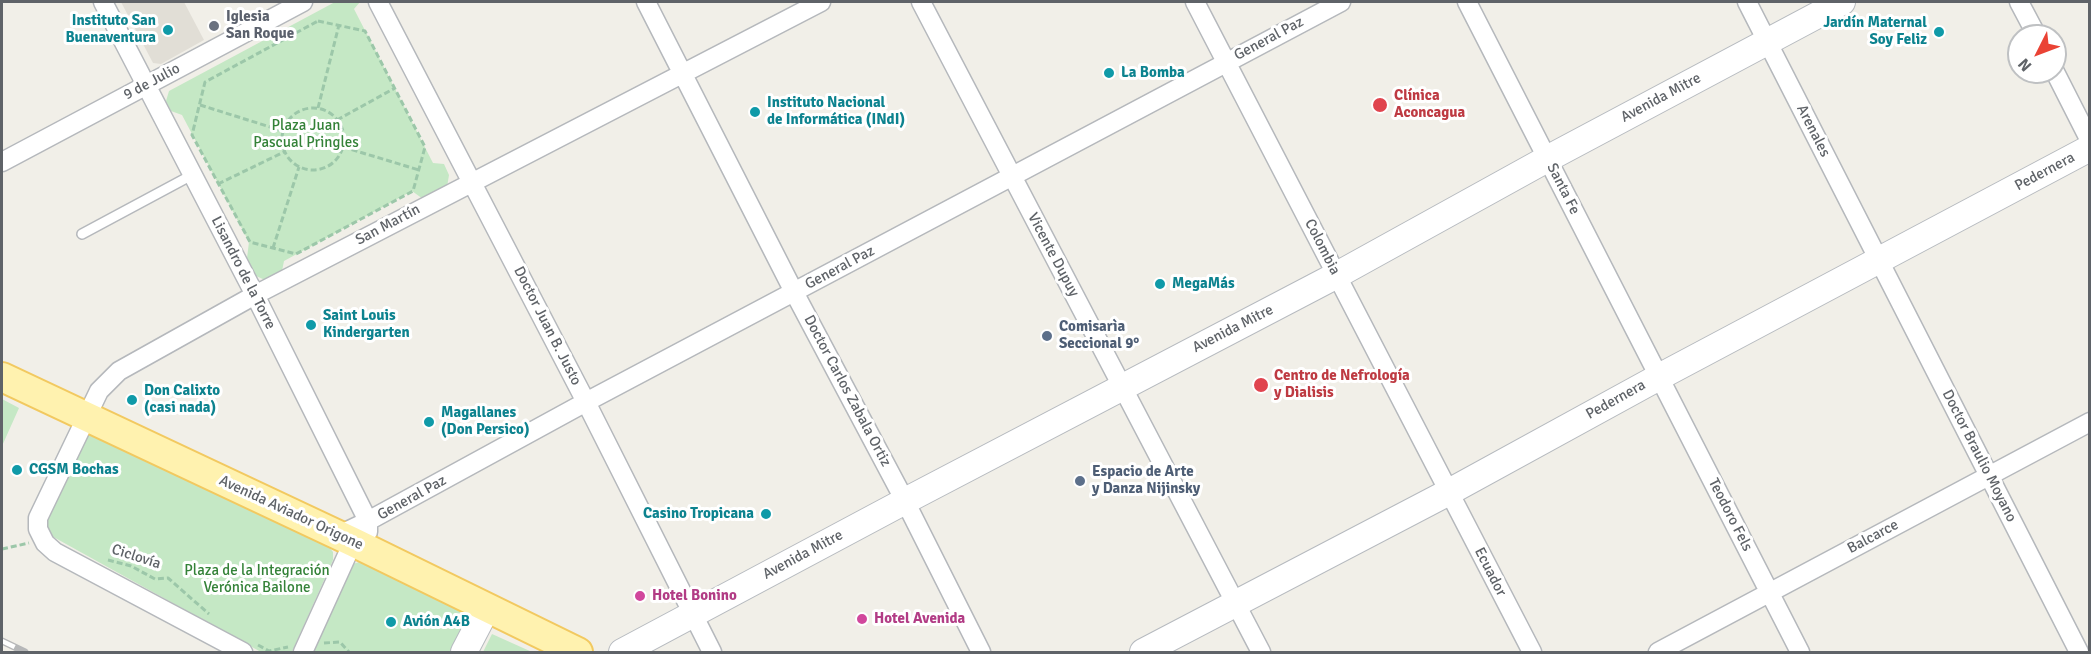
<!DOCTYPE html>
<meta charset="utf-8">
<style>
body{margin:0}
#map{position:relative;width:2091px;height:654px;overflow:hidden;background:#f1efe8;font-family:Signika,sans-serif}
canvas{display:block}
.frame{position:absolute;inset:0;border:3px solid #5f6368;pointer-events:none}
.north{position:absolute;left:2007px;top:24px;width:60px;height:60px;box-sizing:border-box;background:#fff;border:2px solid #bfc1c3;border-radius:50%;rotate:228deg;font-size:16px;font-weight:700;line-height:24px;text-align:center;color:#5f6368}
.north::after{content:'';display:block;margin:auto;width:21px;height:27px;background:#ea4335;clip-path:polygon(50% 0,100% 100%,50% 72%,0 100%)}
</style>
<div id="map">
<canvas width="2091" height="654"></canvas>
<div class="frame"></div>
<div class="north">N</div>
</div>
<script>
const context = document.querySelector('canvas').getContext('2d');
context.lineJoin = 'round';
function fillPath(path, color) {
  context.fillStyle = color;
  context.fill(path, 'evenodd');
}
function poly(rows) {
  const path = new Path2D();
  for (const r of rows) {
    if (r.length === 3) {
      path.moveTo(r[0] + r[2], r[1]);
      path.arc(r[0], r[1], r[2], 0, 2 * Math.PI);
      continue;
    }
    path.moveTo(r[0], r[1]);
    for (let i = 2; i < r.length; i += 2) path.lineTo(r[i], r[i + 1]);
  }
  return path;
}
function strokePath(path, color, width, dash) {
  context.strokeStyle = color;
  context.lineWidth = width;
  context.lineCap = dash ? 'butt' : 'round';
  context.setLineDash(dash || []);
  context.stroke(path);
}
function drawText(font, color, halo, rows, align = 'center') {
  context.font = font + ' Signika,sans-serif';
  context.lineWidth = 6;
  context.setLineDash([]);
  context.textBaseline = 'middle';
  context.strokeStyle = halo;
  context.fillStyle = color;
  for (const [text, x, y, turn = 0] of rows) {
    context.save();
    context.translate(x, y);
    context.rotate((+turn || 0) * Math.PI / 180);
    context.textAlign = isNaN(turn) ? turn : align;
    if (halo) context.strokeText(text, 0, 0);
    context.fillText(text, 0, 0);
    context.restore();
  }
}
fillPath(poly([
 [121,2,184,2,204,40,161,64,153,63]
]), '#e1ded6');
fillPath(poly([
 [335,2,360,2,354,9,433,163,444,164,449,175,447,187,423,199,412,191,284,261,282,271,265,280,256,276,247,258,249,242,182,115,171,111,166,101,169,91],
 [2,399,19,408,2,446],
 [92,434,329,547,333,552,333,560,292,652,261,652,48,534,43,524,86,436],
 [359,562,462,612,467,620,453,652,313,652,353,564],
 [492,634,532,652,483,652]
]), '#c5e8c5');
const lane = poly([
 [82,234,192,175]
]);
const street = poly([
 [103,2,255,295,368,521,368,532],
 [378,2,586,402,712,652],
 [646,2,794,292,905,501,981,652],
 [921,2,1261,652],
 [1195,2,1532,652],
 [1467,2,1800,652],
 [1747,2,2079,652],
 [2019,2,2037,36],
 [2055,72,2090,141],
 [2,162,303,2],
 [339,535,368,521,586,402,1341,2],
 [243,652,55,552,45,543,38,529,38,518,99,391,119,371,255,295,821,2],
 [303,652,353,542],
 [1658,652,2090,422]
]);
const secondary = poly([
 [464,652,487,608],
 [622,652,905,501,1337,275,1547,159,1842,2],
 [1143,652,1449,492,1659,377,2090,148]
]);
const primary = poly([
 [2,377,353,542,578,652]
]);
strokePath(lane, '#b5b8bc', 12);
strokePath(street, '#b5b8bc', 21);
strokePath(secondary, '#b6babf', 28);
strokePath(primary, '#f2c960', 32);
strokePath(poly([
 [318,21,365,31,425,147,413,191,296,254,250,242,192,135,205,82,318,21],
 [200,105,283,131],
 [318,108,339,25],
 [313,139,31],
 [337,120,395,88],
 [343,147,419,170],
 [218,184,284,152],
 [273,248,299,167],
 [2,549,29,543],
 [108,560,131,566,155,579,168,578,209,614],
 [324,643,340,642,349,652],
 [258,645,269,651,288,647]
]), '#9cc7a9', 3, [6, 3]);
strokePath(lane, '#fff', 9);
strokePath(street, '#fff', 18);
strokePath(secondary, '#fff', 26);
strokePath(primary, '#fff2af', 28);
const rail = poly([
 [2,641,25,652]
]);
strokePath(rail, '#b6b7b8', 7);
strokePath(rail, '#fff', 4.5, [14]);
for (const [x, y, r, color] of [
 [214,26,6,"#6b7280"],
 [168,30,6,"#0f9aa8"],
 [1939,32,6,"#0f9aa8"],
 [1109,73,6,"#0f9aa8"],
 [1380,105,8,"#e0444e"],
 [755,112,6,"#0f9aa8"],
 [1160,284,6,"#0f9aa8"],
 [311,325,6,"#0f9aa8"],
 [1047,336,6,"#5c6f8a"],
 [1261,385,8,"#e0444e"],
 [132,400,6,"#0f9aa8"],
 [429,422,6,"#0f9aa8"],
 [17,470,6,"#0f9aa8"],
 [1080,481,6,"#5c6f8a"],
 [766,514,6,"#0f9aa8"],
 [640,596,6,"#d1479c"],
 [862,619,6,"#d1479c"],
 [391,622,6,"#0f9aa8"]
]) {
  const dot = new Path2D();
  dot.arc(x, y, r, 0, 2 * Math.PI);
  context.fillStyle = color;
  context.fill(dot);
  strokePath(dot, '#fff', 2);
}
drawText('bold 15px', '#5b616d', '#fff', [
 ["Iglesia",226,17],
 ["San Roque",226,34]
], 'left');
drawText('bold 15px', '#0d838f', '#fff', [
 ["Instituto San",156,21,"right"],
 ["Buenaventura",156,38,"right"],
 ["Jardín Maternal",1927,23,"right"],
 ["Soy Feliz",1927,40,"right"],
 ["La Bomba",1121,73],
 ["Instituto Nacional",767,103],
 ["de Informática (INdI)",767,120],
 ["MegaMás",1172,284],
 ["Saint Louis",323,316],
 ["Kindergarten",323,333],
 ["Don Calixto",144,391],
 ["(casi nada)",144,408],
 ["Magallanes",441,413],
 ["(Don Persico)",441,430],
 ["CGSM Bochas",29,470],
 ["Casino Tropicana",754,514,"right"],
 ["Avión A4B",403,622]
], 'left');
drawText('15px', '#5f6368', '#fff', [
 ["General Paz",1269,39,-28],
 ["9 de Julio",152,82,-28],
 ["Avenida Mitre",1661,98,-28],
 ["Arenales",1813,131,63],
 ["Pedernera",2045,172,-28],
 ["Santa Fe",1563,189,63],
 ["San Martín",388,225,-28],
 ["Colombia",1322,247,63],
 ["Vicente Dupuy",1053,255,62],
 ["General Paz",840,268,-28],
 ["Lisandro de la Torre",243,273,63],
 ["Doctor Juan B. Justo",547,326,63],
 ["Avenida Mitre",1233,329,-27],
 ["Doctor Carlos Zabala Ortiz",847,391,62],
 ["Pedernera",1616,400,-29],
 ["Doctor Braulio Moyano",1979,456,63],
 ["General Paz",412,498,-29],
 ["Avenida Aviador Origone",291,513,25],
 ["Teodoro Fels",1730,515,63],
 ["Balcarce",1873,537,-28],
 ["Avenida Mitre",803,555,-28],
 ["Ciclovía",136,557,18],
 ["Ecuador",1490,572,63]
]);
drawText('bold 15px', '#be3a42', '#fff', [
 ["Clínica",1394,96],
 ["Aconcagua",1394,113],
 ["Centro de Nefrología",1274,376],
 ["y Dialisis",1274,393]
], 'left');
drawText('15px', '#348238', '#fff', [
 ["Plaza Juan",306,126],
 ["Pascual Pringles",306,143],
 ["Plaza de la Integración",257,571],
 ["Verónica Bailone",257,588]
]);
drawText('bold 15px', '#4e5e75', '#fff', [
 ["Comisarìa",1059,327],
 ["Seccional 9°",1059,344],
 ["Espacio de Arte",1092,472],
 ["y Danza Nijinsky",1092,489]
], 'left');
drawText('bold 15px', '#b23c85', '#fff', [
 ["Hotel Bonino",652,596],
 ["Hotel Avenida",874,619]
], 'left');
</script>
